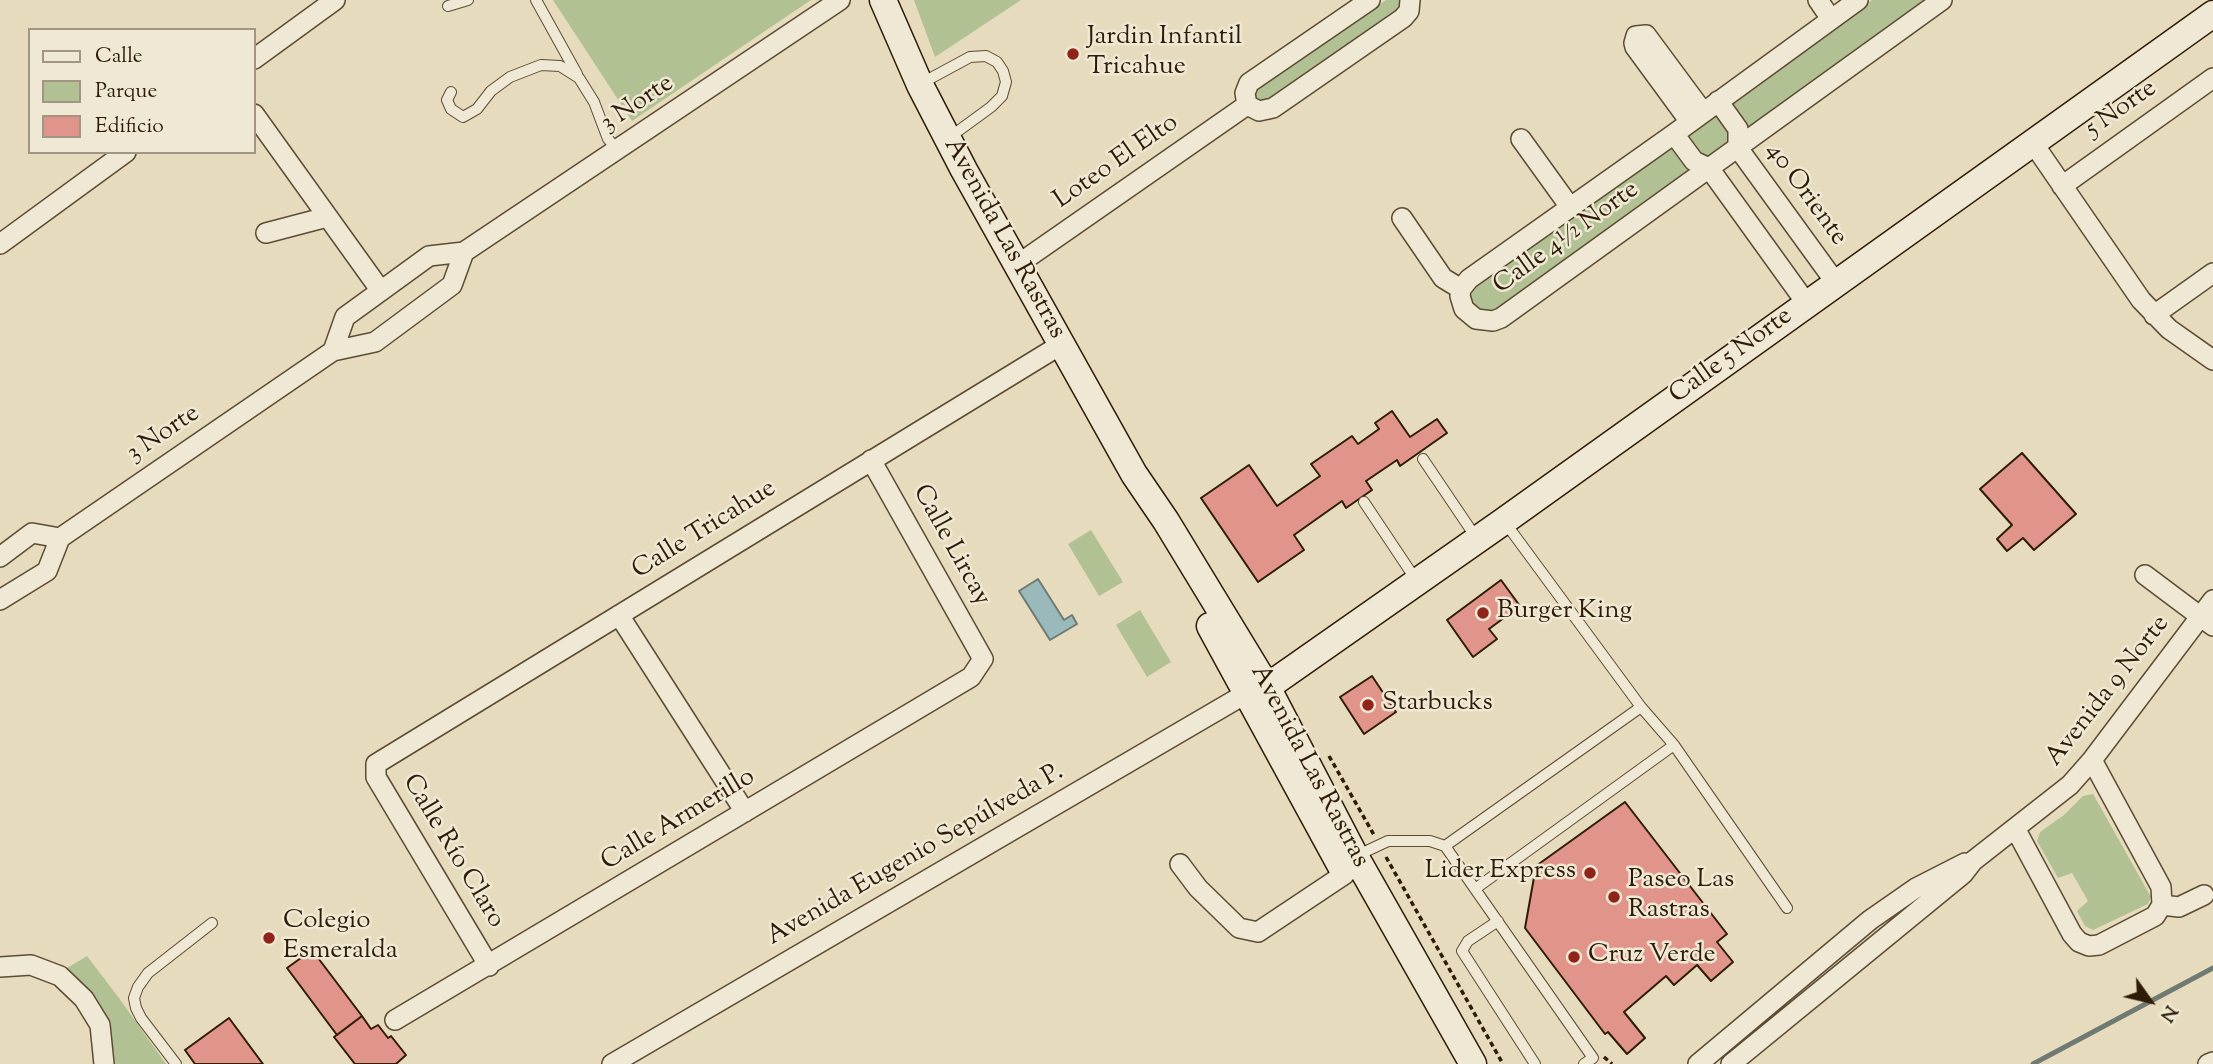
<!DOCTYPE html>
<meta charset="utf-8">
<style>
body{margin:0}
#map{position:relative;width:2213px;height:1064px;overflow:hidden;background:#e7dbbd;font-family:"Sorts Mill Goudy",serif}
canvas{display:block}
.legend{position:absolute;left:28px;top:28px;width:228px;height:126px;box-sizing:border-box;background:#efe8d4;border:2px solid #a29682;margin:0;padding:9px 12px;list-style:none;font-size:21px;color:#2f1c06}
.legend li{display:flex;align-items:center;gap:14px;height:35px}
.legend b{width:35px;border:2px solid #a29682}
.north{position:absolute;left:2115px;top:966px;width:70px;height:70px;-webkit-text-stroke:5px #efe8d4;paint-order:stroke;rotate:124deg;font-size:19px;font-weight:700;line-height:28px;text-align:center;color:#2f1c06}
.north::after{content:'';display:block;margin:auto;width:24px;height:32px;background:#2f1c06;clip-path:polygon(50% 0,100% 100%,50% 72%,0 100%)}
</style>
<div id="map">
<canvas width="2213" height="1064"></canvas>
<ul class="legend">
<li><b style="height:9px;background:#efe8d4"></b>Calle</li>
<li><b style="height:19px;background:#b2c193"></b>Parque</li>
<li><b style="height:19px;background:#e0948a"></b>Edificio</li>
</ul>
<div class="north">N</div>
</div>
<script>
const context = document.querySelector('canvas').getContext('2d');
context.lineJoin = 'round';
function fillPath(path, color) {
  context.fillStyle = color;
  context.fill(path, 'evenodd');
}
function poly(rows) {
  const path = new Path2D();
  for (const r of rows) {
    path.moveTo(r[0], r[1]);
    for (let i = 2; i < r.length; i += 2) path.lineTo(r[i], r[i + 1]);
  }
  return path;
}
function strokePath(path, color, width, dash) {
  context.strokeStyle = color;
  context.lineWidth = width;
  context.lineCap = dash ? 'butt' : 'round';
  context.setLineDash(dash || []);
  context.stroke(path);
}
function drawText(font, color, halo, rows, align = 'center') {
  context.font = font + ' "Sorts Mill Goudy",serif';
  context.lineWidth = 5;
  context.setLineDash([]);
  context.textBaseline = 'middle';
  context.strokeStyle = halo;
  context.fillStyle = color;
  for (const [text, x, y, turn = 0] of rows) {
    context.save();
    context.translate(x, y);
    context.rotate((+turn || 0) * Math.PI / 180);
    context.textAlign = isNaN(turn) ? turn : align;
    if (halo) context.strokeText(text, 0, 0);
    context.fillText(text, 0, 0);
    context.restore();
  }
}
fillPath(poly([
 [553,0,811,0,632,121],
 [914,0,1021,0,935,57],
 [1386,0,1400,0,1402,4,1399,10,1268,100,1262,102,1256,98,1256,90,1259,87],
 [1872,0,1932,0,1505,307,1481,315,1469,301,1468,289,1698,122],
 [1091,530,1123,582,1099,596,1068,544],
 [1140,610,1171,662,1147,677,1116,625],
 [2093,794,2151,897,2148,904,2093,930,2085,926,2077,911,2088,901,2072,873,2058,878,2037,841,2040,832,2064,815,2083,796],
 [87,956,119,998,166,1064,110,1064,62,971]
]), '#b2c193');
const water = poly([
 [1038,579,1064,620,1072,615,1077,624,1050,640,1019,591,1038,579]
]);
fillPath(water, '#9ab9bb');
strokePath(water, '#6f7a73', 2);
strokePath(poly([
 [2033,1064,2213,968]
]), '#6f7a73', 5);
const building = poly([
 [1392,411,1410,437,1437,419,1447,433,1400,466,1397,460,1366,481,1372,490,1346,508,1342,501,1294,535,1304,550,1258,582,1201,498,1249,465,1277,506,1320,476,1311,464,1352,436,1358,444,1379,429,1375,423,1392,411],
 [2022,453,2076,514,2034,550,2023,538,2007,551,1997,539,2012,525,1980,489,2022,453],
 [1501,580,1520,606,1489,629,1497,639,1473,657,1447,620,1501,580],
 [1372,676,1396,712,1364,734,1340,697,1372,676],
 [1625,802,1727,934,1717,942,1733,962,1711,981,1697,965,1674,985,1666,976,1624,1012,1645,1038,1627,1054,1608,1032,1605,1034,1525,928,1536,866,1625,802],
 [312,950,362,1016,337,1035,287,968,312,950],
 [362,1016,371,1029,378,1025,388,1038,391,1036,406,1055,396,1064,355,1064,334,1037,362,1016],
 [229,1018,263,1064,195,1064,185,1050,229,1018]
]);
fillPath(building, '#e0948a');
strokePath(building, '#2f1c06', 2);
const lane = poly([
 [536,0,577,74],
 [448,6,468,0],
 [920,84,970,57,986,56,997,62,1003,71,1006,82,1002,96,991,107,950,137],
 [451,92,447,100,451,109,463,117,477,109,491,91,510,77,541,65,560,66,579,78,594,102,608,139,618,150],
 [1423,459,1477,539],
 [1364,502,1416,580],
 [1504,521,1641,707,1674,745,1787,908],
 [1445,846,1641,707],
 [1356,856,1388,841,1430,841,1445,846,1593,1058,1584,1064],
 [1475,889,1674,745],
 [1498,921,1468,941,1462,951,1535,1064],
 [176,1064,141,1018,136,1008,134,998,138,987,148,973,212,923]
]);
const street = poly([
 [1370,0,1249,83,1245,93,1247,105,1259,111,1273,108,1403,18,1409,11,1410,0],
 [1818,0,1831,19],
 [1858,0,1674,134,1469,279,1461,289,1460,296,1464,309,1476,319,1493,321,1501,318,1942,0],
 [254,59,335,0],
 [1718,101,1738,129,1738,148,1836,283],
 [254,114,381,291],
 [1690,122,1635,47,1634,43,1636,36,1646,35,1703,112],
 [1674,134,1694,161,1709,168,1807,304],
 [1521,139,1570,207],
 [2033,143,2141,300,2169,329,2213,360],
 [2062,186,2213,78],
 [1402,218,1443,278,1461,289],
 [266,233,327,217],
 [0,244,126,152],
 [1017,265,1247,105],
 [2154,315,2213,273],
 [333,351,345,317,429,256,464,252,840,0],
 [0,557,32,533,60,538],
 [2145,575,2213,626],
 [0,600,47,571,60,538,333,351,375,342,452,285,464,252],
 [619,615,745,812],
 [2015,828,2072,934,2079,942,2089,946,2099,945,2155,916,2162,905,2161,887,2092,760],
 [1180,864,1198,888,1239,928,1258,932,1345,874],
 [2162,905,2179,907,2204,895],
 [489,966,376,777,376,764,1062,344],
 [0,967,31,965,60,976,84,999,100,1025,104,1064],
 [395,1020,971,677,983,659,871,460],
 [612,1064,1247,693],
 [1698,1064,1870,920,1916,888,1965,863],
 [1731,1064,1963,874,1973,861,2070,785,2092,760,2213,600],
 [2208,1064,2213,1062]
]);
const secondary = poly([
 [883,0,920,85,964,170,1134,474,1166,521,1267,687,1355,856,1473,1064],
 [1210,626,1342,868],
 [1247,693,1267,687,1504,521,2213,14]
]);
strokePath(lane, '#5d4c34', 12);
strokePath(street, '#5d4c34', 22);
strokePath(secondary, '#2f1c06', 29);
strokePath(poly([
 [1329,756,1374,835],
 [1386,857,1503,1064],
 [1604,1057,1612,1064]
]), '#2f1c06', 3.5, [5, 3.5]);
strokePath(lane, '#efe8d4', 10);
strokePath(street, '#efe8d4', 19);
strokePath(secondary, '#efe8d4', 26);
for (const [x, y, r, color] of [
 [1073,54,7,"#8f2418"],
 [1483,613,7,"#8f2418"],
 [1368,705,7,"#8f2418"],
 [1590,873,7,"#8f2418"],
 [1614,897,7,"#8f2418"],
 [269,938,7,"#8f2418"],
 [1574,957,7,"#8f2418"]
]) {
  const dot = new Path2D();
  dot.arc(x, y, r, 0, 2 * Math.PI);
  context.fillStyle = color;
  context.fill(dot);
  strokePath(dot, '#efe8d4', 2.5);
}
drawText('26px', '#2f1c06', '#efe8d4', [
 ["Jardin Infantil",1087,39],
 ["Tricahue",1087,69],
 ["Burger King",1497,613],
 ["Starbucks",1382,705],
 ["Lider Express",1576,873,"right"],
 ["Paseo Las",1628,882],
 ["Rastras",1628,912],
 ["Colegio",283,923],
 ["Esmeralda",283,953],
 ["Cruz Verde",1588,957]
], 'left');
drawText('26px', '#2f1c06', '#efe8d4', [
 ["3 Norte",638,105,-34],
 ["5 Norte",2122,110,-35],
 ["Loteo El Elto",1117,163,-35],
 ["40 Oriente",1805,195,54],
 ["Avenida Las Rastras",1003,239,61],
 ["Calle 4½ Norte",1567,239,-36],
 ["Calle 5 Norte",1732,357,-36],
 ["3 Norte",164,435,-34],
 ["Calle Tricahue",705,531,-32],
 ["Calle Lircay",950,546,61],
 ["Avenida 9 Norte",2109,692,-52],
 ["Avenida Las Rastras",1308,767,62],
 ["Calle Armerillo",679,821,-31],
 ["Calle Río Claro",452,852,59],
 ["Avenida Eugenio Sepúlveda P.",916,856,-30]
]);
</script>
